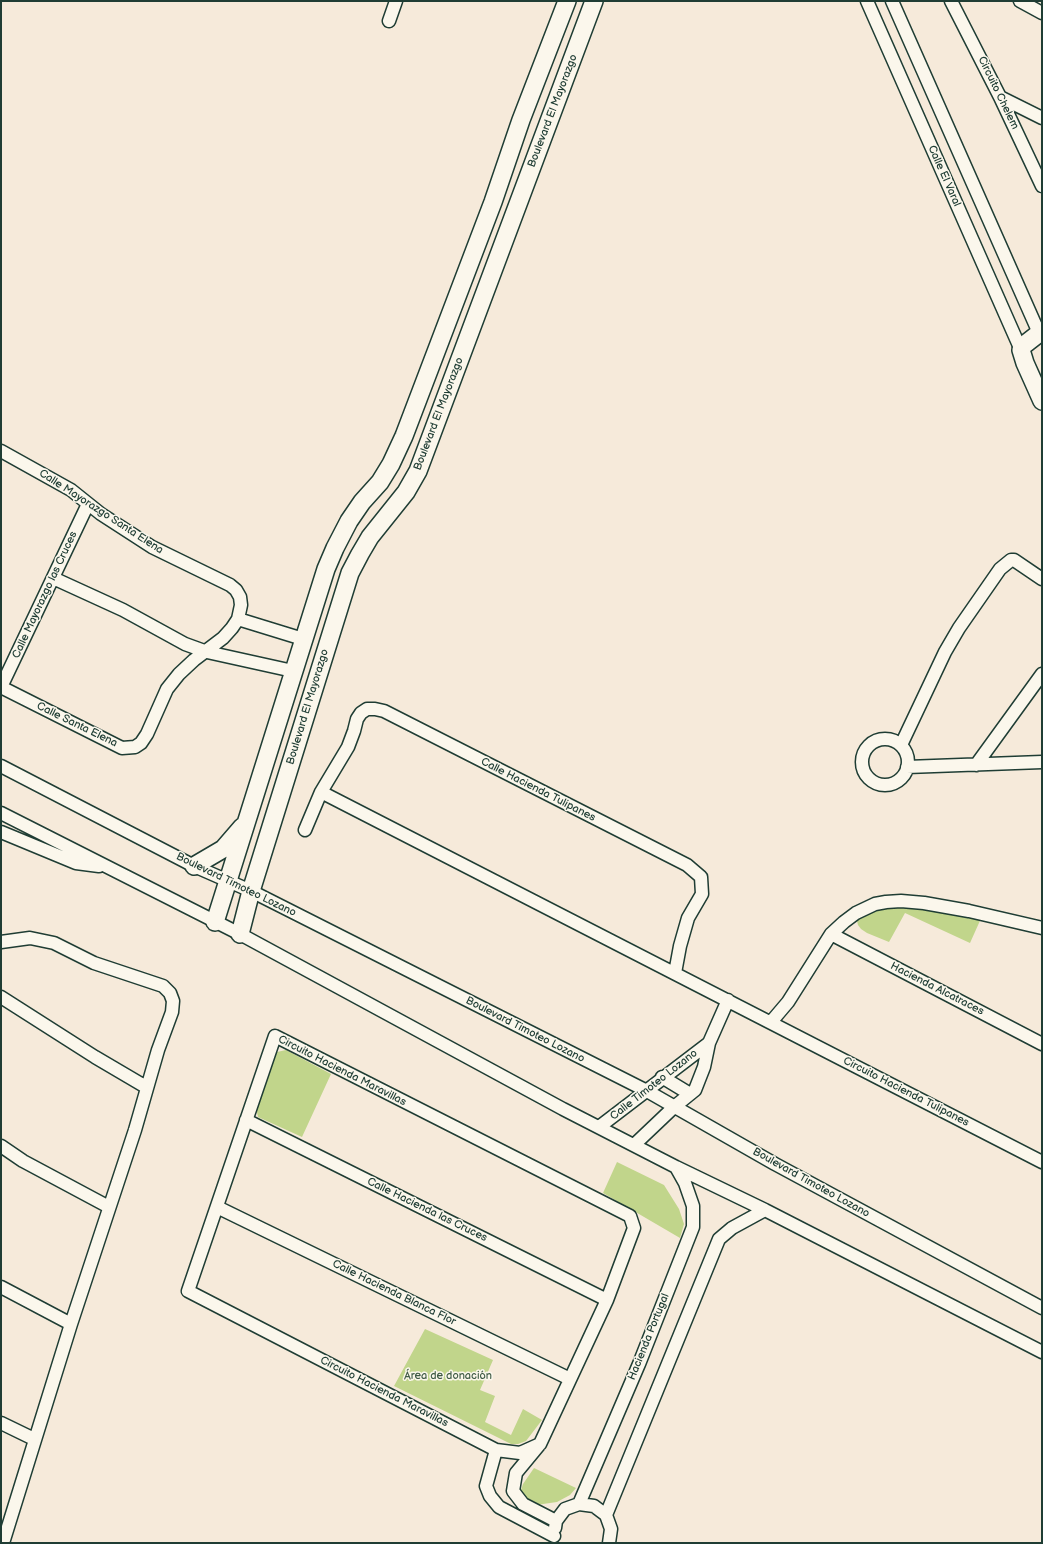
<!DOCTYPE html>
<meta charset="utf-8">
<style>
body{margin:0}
#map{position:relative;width:1043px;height:1544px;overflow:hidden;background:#f6eada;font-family:"Balsamiq Sans",sans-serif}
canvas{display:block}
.frame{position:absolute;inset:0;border:2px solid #1f3d34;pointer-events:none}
</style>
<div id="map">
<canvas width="1043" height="1544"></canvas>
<div class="frame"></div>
</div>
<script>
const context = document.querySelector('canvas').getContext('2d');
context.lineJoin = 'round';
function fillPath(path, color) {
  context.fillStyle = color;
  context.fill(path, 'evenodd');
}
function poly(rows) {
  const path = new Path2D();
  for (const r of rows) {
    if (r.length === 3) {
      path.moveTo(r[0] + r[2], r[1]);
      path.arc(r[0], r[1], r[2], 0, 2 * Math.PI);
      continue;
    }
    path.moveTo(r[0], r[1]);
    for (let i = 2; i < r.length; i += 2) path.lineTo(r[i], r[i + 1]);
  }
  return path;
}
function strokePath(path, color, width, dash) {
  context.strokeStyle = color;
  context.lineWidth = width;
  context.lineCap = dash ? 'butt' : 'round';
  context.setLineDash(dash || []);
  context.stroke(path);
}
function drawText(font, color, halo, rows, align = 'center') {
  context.font = font + ' "Balsamiq Sans",sans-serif';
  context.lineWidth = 3;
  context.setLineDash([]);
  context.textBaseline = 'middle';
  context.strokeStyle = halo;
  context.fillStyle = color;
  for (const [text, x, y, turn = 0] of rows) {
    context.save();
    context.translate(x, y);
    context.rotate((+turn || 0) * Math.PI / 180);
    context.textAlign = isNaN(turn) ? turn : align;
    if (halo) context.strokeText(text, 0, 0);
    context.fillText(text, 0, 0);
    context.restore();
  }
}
fillPath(poly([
 [894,904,983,914,970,943,905,913,889,942,867,933,861,929,858,925,857,921,859,918,867,912],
 [286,1050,331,1074,302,1137,258,1117,255,1103,273,1054,277,1052],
 [617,1162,664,1185,679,1209,684,1224,680,1238,603,1193],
 [425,1329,493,1360,480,1390,495,1396,485,1422,511,1435,523,1409,542,1420,526,1441,518,1444,511,1444,394,1386],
 [534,1468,576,1488,570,1495,557,1502,536,1505,530,1503,521,1494,521,1490,523,1484]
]), '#c1d58b');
const street = poly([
 [867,1,1021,350],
 [892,1,1039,333],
 [951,1,1000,97,1042,186],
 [1020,1,1042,13],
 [389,21,396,1],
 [1000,97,1042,118],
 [1,451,71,490,101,514,152,547,230,585,236,590,240,597,241,605,238,619,232,628,223,638,194,660,179,674,167,689,147,734,141,743,135,747,122,748,1,687],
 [53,578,123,610,185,644,207,652,293,671],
 [238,619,303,639],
 [1,687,88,504],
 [885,762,23],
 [901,745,945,652,959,628,1000,569,1011,560,1014,560,1042,579],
 [976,765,1042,674],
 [1,766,194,866,251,891,647,1091,775,1164,1042,1308],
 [907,767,1042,762],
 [321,792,1042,1162],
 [1,813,240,934,563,1109,676,1167,765,1210,1042,1352],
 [305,830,321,792,348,747,354,731,357,719,361,713,367,709,375,709,384,711,687,865,701,877,702,894,688,918,680,946,675,973],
 [1,832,76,863,99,866],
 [831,934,1042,1044],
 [1,942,30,938,54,943,94,963,163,986,170,993,173,1001,172,1012,158,1050,135,1130,71,1324,3,1543],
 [1,997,95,1057,146,1087],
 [771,1022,788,1002,831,934,844,922,856,913,875,904,886,902,901,901,924,903,969,911,1042,928],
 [662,1077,690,1094],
 [246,1120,607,1300],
 [599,1127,709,1043],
 [634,1145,674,1107,695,1090,704,1067,709,1043,728,1000],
 [1,1146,23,1161,109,1207],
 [217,1207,570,1379],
 [1,1287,71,1324],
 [1,1423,34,1439],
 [540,1444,520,1453,496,1450,188,1291,275,1036,630,1216,634,1228,607,1300,540,1444,516,1473,513,1491,523,1504,556,1521],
 [496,1450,486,1486,490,1496,499,1507,554,1536],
 [579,1504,639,1364,693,1227,693,1206,685,1183,676,1167],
 [606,1515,719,1239,732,1228,765,1210],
 [555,1528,556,1521,565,1509,579,1504,594,1506,606,1515,611,1529,609,1543]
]);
const secondary = poly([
 [1042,331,1024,345,1021,350,1025,363,1042,401],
 [194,866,223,849,242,827],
 [215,922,326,569,335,548,349,521,362,502,380,482,391,464,404,436,493,202,521,120,567,1],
 [240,934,251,891,350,573,360,554,370,537,406,492,418,471,594,1]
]);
strokePath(street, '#1f3d34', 15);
strokePath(secondary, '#1f3d34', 20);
strokePath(street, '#fbf7ec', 12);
strokePath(secondary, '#fbf7ec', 17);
drawText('11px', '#1f3d34', '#fbf7ec', [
 ["Circuito Chelem",998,93,64],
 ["Boulevard El Mayorazgo",553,111,-69],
 ["Calle El Varal",944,176,66],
 ["Boulevard El Mayorazgo",439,414,-69],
 ["Calle Mayorazgo Santa Elena",101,512,33],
 ["Calle Mayorazgo las Cruces",45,595,-65],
 ["Boulevard El Mayorazgo",308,707,-73],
 ["Calle Santa Elena",77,725,26],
 ["Calle Hacienda Tulipanes",538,790,27],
 ["Boulevard Timoteo Lozano",236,885,26],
 ["Hacienda Alcatraces",937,989,27],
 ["Boulevard Timoteo Lozano",525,1030,27],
 ["Circuito Hacienda Maravillas",342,1071,27],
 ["Calle Timoteo Lozano",654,1085,-38],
 ["Circuito Hacienda Tulipanes",906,1092,27],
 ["Boulevard Timoteo Lozano",811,1183,29],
 ["Calle Hacienda las Cruces",427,1210,26],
 ["Calle Hacienda Blanca Flor",394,1293,26],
 ["Hacienda Portugal",649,1337,-68],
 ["Circuito Hacienda Maravillas",384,1392,27]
]);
drawText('11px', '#3f5b45', '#fbf7ec', [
 ["Área de donación",448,1376]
]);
</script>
